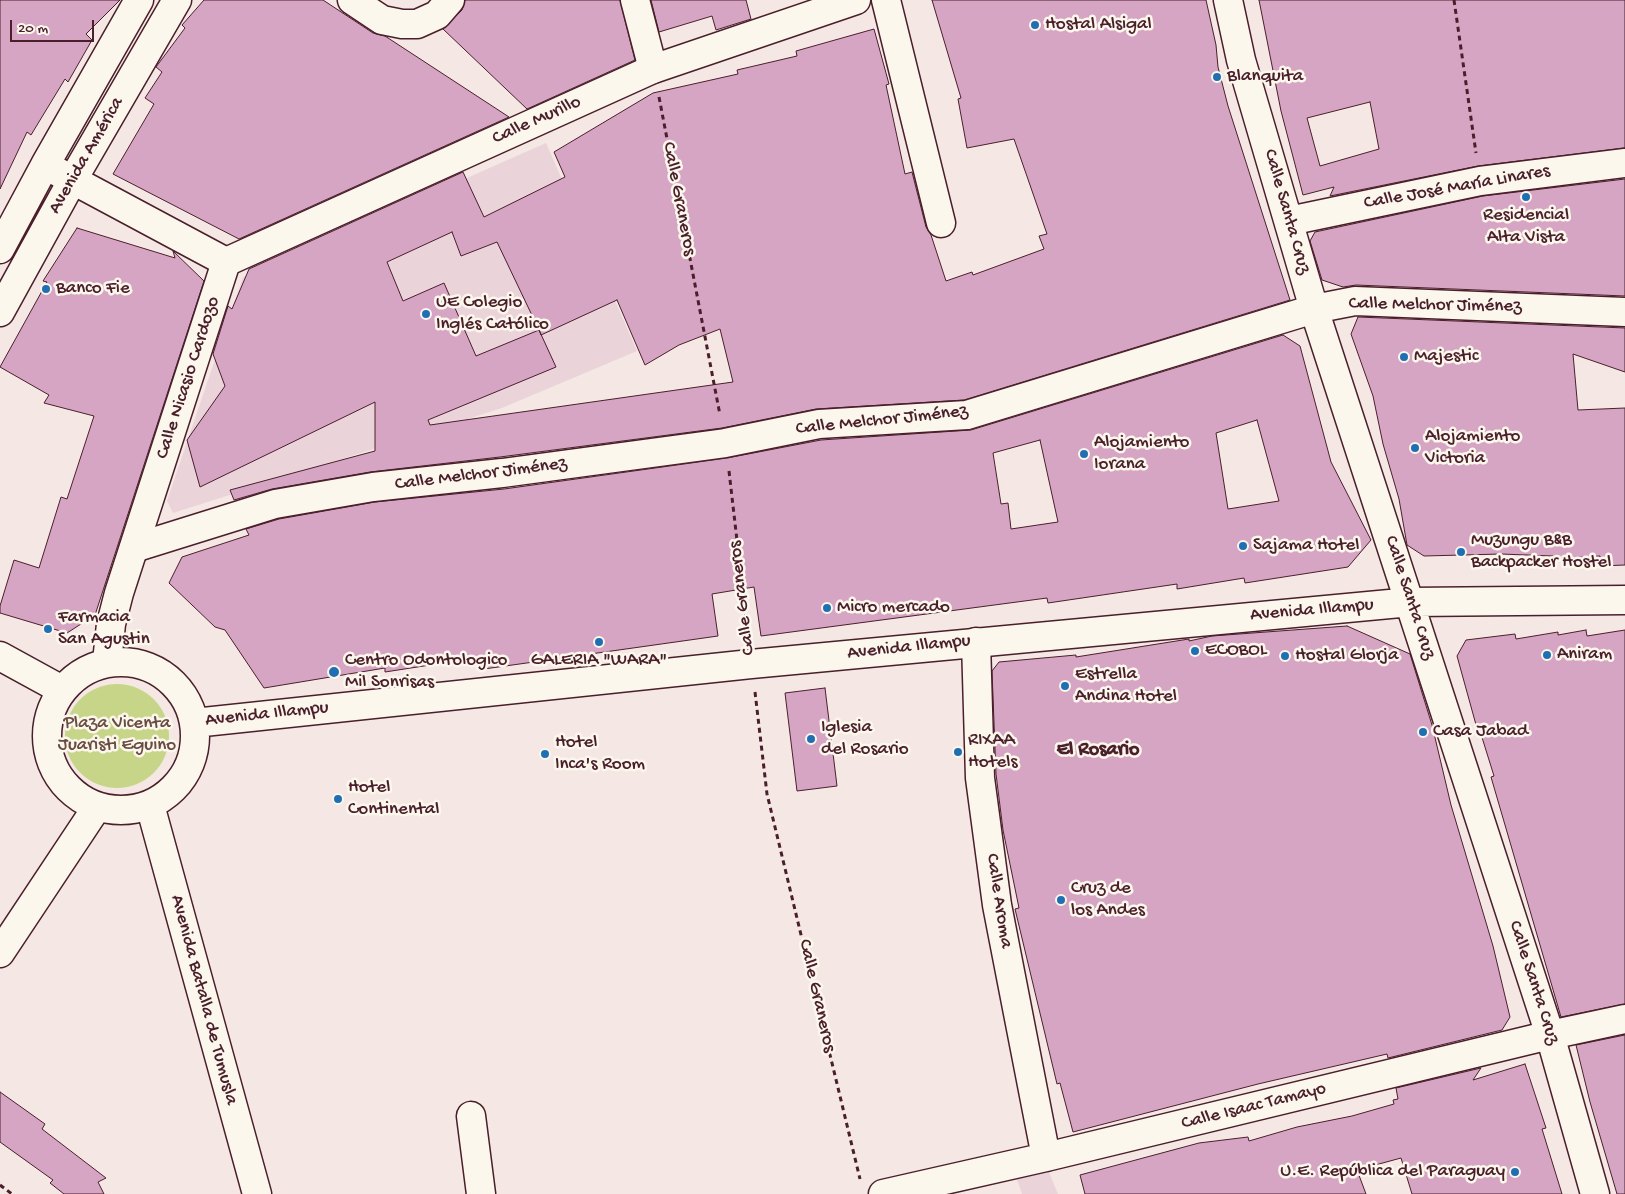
<!DOCTYPE html>
<meta charset="utf-8">
<style>
body{margin:0}
#map{position:relative;width:1625px;height:1194px;overflow:hidden;background:#f4e7e4;font-family:"Gochi Hand",sans-serif}
canvas{display:block}
.scale{position:absolute;left:10px;top:20px;width:84px;height:22px;box-sizing:border-box;border:2px solid #4a1f2b;border-top:0;padding-left:6px;font-size:15px;line-height:18px;white-space:nowrap;color:#4a1f2b;-webkit-text-stroke:4px #fbf7ec;paint-order:stroke}
</style>
<div id="map">
<canvas width="1625" height="1194"></canvas>
<div class="scale">20 m</div>
</div>
<script>
const context = document.querySelector('canvas').getContext('2d');
context.lineJoin = 'round';
function fillPath(path, color) {
  context.fillStyle = color;
  context.fill(path, 'evenodd');
}
function poly(rows) {
  const path = new Path2D();
  for (const r of rows) {
    if (r.length === 3) {
      path.moveTo(r[0] + r[2], r[1]);
      path.arc(r[0], r[1], r[2], 0, 2 * Math.PI);
      continue;
    }
    path.moveTo(r[0], r[1]);
    for (let i = 2; i < r.length; i += 2) path.lineTo(r[i], r[i + 1]);
  }
  return path;
}
function strokePath(path, color, width, dash) {
  context.strokeStyle = color;
  context.lineWidth = width;
  context.lineCap = dash ? 'butt' : 'round';
  context.setLineDash(dash || []);
  context.stroke(path);
}
function drawText(font, color, halo, rows, align = 'center') {
  context.font = font + ' "Gochi Hand",sans-serif';
  context.lineWidth = 5;
  context.setLineDash([]);
  context.textBaseline = 'middle';
  context.strokeStyle = halo;
  context.fillStyle = color;
  for (const [text, x, y, turn = 0] of rows) {
    context.save();
    context.translate(x, y);
    context.rotate((+turn || 0) * Math.PI / 180);
    context.textAlign = isNaN(turn) ? turn : align;
    if (halo) context.strokeText(text, 0, 0);
    context.fillText(text, 0, 0);
    context.restore();
  }
}
fillPath(poly([
 [546,143,637,351,502,408,173,513,167,501,243,277],
 [1048,1170,1058,1194,1022,1194,1015,1174]
]), '#ebd3da');
fillPath(poly([
 [117,736,52]
]), '#c7d589');
const building = poly([
 [0,0,120,0,86,34,92,40,68,82,65,79,31,135,27,132,0,189,0,0],
 [204,0,323,0,373,33,385,36,509,117,239,239,113,174,154,104,145,98,162,72,156,67,185,28,182,25,204,0],
 [465,0,620,0,635,60,527,109,443,29,462,10,465,0],
 [651,0,746,0,751,19,716,30,712,16,659,32,651,0],
 [932,0,1206,0,1216,45,1218,67,1228,106,1290,300,964,400,816,409,722,428,500,457,370,472,272,489,234,500,230,490,375,451,375,402,200,487,187,440,225,386,213,354,228,306,232,309,249,269,463,172,484,217,565,177,554,152,653,93,738,74,737,70,797,56,796,51,874,29,889,84,886,85,905,174,912,172,926,227,931,235,946,281,972,272,973,275,1044,249,1039,236,1047,234,1014,139,967,148,958,99,961,98,932,0],
 [452,232,461,256,497,242,539,330,476,356,444,283,403,301,387,262,452,232],
 [617,300,645,365,679,345,720,329,733,382,430,425,428,420,556,367,539,330,541,335,617,300],
 [1259,0,1625,0,1625,148,1478,166,1330,196,1334,187,1303,195,1281,111,1259,0],
 [1370,102,1379,149,1320,166,1307,118,1370,102],
 [1625,179,1625,296,1356,285,1343,287,1322,280,1310,241,1315,232,1483,196,1625,179],
 [77,228,175,258,173,251,204,281,95,615,67,633,0,613,0,606,14,560,39,568,61,497,67,499,94,416,44,403,49,395,0,367,47,282,43,281,77,228],
 [1358,317,1625,328,1625,372,1573,354,1578,410,1625,408,1625,565,1600,566,1600,556,1553,559,1553,556,1501,554,1424,556,1407,545,1399,499,1383,444,1373,396,1351,334,1358,317],
 [1283,335,1300,346,1331,462,1371,540,1348,567,1245,583,1244,578,1177,589,1177,584,1048,603,1047,598,761,636,754,587,712,594,718,636,484,669,482,657,385,672,385,668,264,688,225,630,215,627,169,583,182,557,249,535,246,529,279,519,375,502,504,489,727,458,821,440,971,430,1283,335],
 [1257,420,1279,501,1228,509,1216,433,1257,420],
 [1040,440,1058,522,1011,529,1008,503,1001,504,993,453,1040,440],
 [1347,626,1410,654,1432,725,1451,805,1493,946,1510,1017,1502,1030,1388,1058,1387,1054,1258,1084,1073,1132,1060,1083,1057,1084,1015,909,1019,908,1003,830,996,774,992,671,999,662,1076,655,1076,657,1189,639,1189,641,1212,636,1347,626],
 [1586,630,1587,636,1625,630,1625,1004,1561,1017,1491,777,1494,776,1480,731,1478,732,1457,656,1466,640,1515,634,1516,639,1558,632,1558,635,1586,630],
 [825,688,837,786,797,791,785,693,825,688],
 [1625,1035,1625,1194,1617,1194,1590,1102,1576,1045,1625,1035],
 [1525,1064,1546,1128,1542,1129,1562,1194,1412,1194,1401,1158,1357,1170,1366,1194,1085,1194,1080,1175,1199,1143,1248,1137,1249,1141,1297,1127,1352,1116,1394,1104,1393,1100,1398,1099,1396,1088,1481,1068,1473,1080,1525,1064],
 [0,1092,45,1124,42,1129,106,1178,98,1182,104,1194,64,1194,50,1183,53,1180,0,1142,0,1092]
]);
fillPath(building, '#d6a5c4');
strokePath(building, '#4a1f2b', 1);
const minor = poly([
 [352,0,382,20,402,24,417,24,437,15,450,0],
 [635,0,653,69],
 [886,0,941,223],
 [56,171,226,262],
 [1289,221,1480,181,1625,163],
 [0,249,45,165,139,0],
 [0,312,72,181,177,0],
 [134,548,275,504,373,487,502,473,725,443,819,424,967,415,1314,309,1355,301,1625,312],
 [976,642,980,778,997,905,1046,1157],
 [150,805,257,1194],
 [0,953,97,807],
 [471,1116,481,1194],
 [883,1194,1046,1157,1550,1035,1625,1019]
]);
const major = poly([
 [1228,0,1241,60,1314,309,1550,1035,1595,1194],
 [0,656,62,690],
 [121,736,74],
 [107,662,111,624,119,593,226,262,653,69,856,0],
 [194,723,751,664,1411,602,1625,600]
]);
strokePath(minor, '#4a1f2b', 31);
strokePath(major, '#4a1f2b', 31);
strokePath(poly([
 [1454,0,1476,153],
 [659,97,720,415],
 [729,471,748,636],
 [755,692,767,794,860,1179],
 [0,1185,12,1194]
]), '#4a1f2b', 3, [5, 4]);
strokePath(minor, '#fbf7ec', 28);
strokePath(major, '#fbf7ec', 28);
for (const [x, y, r, color] of [
 [1035,25,5,"#1f6fb2"],
 [1217,77,5,"#1f6fb2"],
 [1526,197,5,"#1f6fb2"],
 [46,289,5,"#1f6fb2"],
 [426,314,5,"#1f6fb2"],
 [1404,357,5,"#1f6fb2"],
 [1415,448,5,"#1f6fb2"],
 [1084,454,5,"#1f6fb2"],
 [1243,546,5,"#1f6fb2"],
 [1461,552,5,"#1f6fb2"],
 [827,608,5,"#1f6fb2"],
 [48,629,5,"#1f6fb2"],
 [599,642,5,"#1f6fb2"],
 [1195,651,5,"#1f6fb2"],
 [1547,655,5,"#1f6fb2"],
 [1285,656,5,"#1f6fb2"],
 [334,672,6,"#1f6fb2"],
 [1065,686,5,"#1f6fb2"],
 [1423,732,5,"#1f6fb2"],
 [811,739,5,"#1f6fb2"],
 [958,752,5,"#1f6fb2"],
 [545,754,5,"#1f6fb2"],
 [338,799,5,"#1f6fb2"],
 [1061,900,5,"#1f6fb2"],
 [1515,1172,5,"#1f6fb2"]
]) {
  const dot = new Path2D();
  dot.arc(x, y, r, 0, 2 * Math.PI);
  context.fillStyle = color;
  context.fill(dot);
  strokePath(dot, '#fbf7ec', 2);
}
drawText('19px', '#4a1f2b', '#fbf7ec', [
 ["Hostal Alsigal",1045,25],
 ["Blanquita",1227,77],
 ["Residencial",1526,216,"center"],
 ["Alta Vista",1526,238,"center"],
 ["Banco Fie",56,289],
 ["UE Colegio",436,303],
 ["Inglés Católico",436,325],
 ["Majestic",1414,357],
 ["Alojamiento",1425,437],
 ["Victoria",1425,459],
 ["Alojamiento",1094,443],
 ["Iorana",1094,465],
 ["Muzungu B&B",1471,541],
 ["Backpacker Hostel",1471,563],
 ["Sajama Hotel",1253,546],
 ["Micro mercado",837,608],
 ["Farmacia",58,618],
 ["San Agustin",58,640],
 ["ECOBOL",1205,651],
 ["Aniram",1557,655],
 ["Hostal Glorja",1295,656],
 ["Centro Odontologico",345,661],
 ["Mil Sonrisas",345,683],
 ["GALERIA \"WARA\"",599,661,"center"],
 ["Estrella",1075,675],
 ["Andina Hotel",1075,697],
 ["Iglesia",821,728],
 ["del Rosario",821,750],
 ["Casa Jabad",1433,732],
 ["RIXAA",968,741],
 ["Hotels",968,763],
 ["Hotel",555,743],
 ["Inca's Room",555,765],
 ["Hotel",348,788],
 ["Continental",348,810],
 ["Cruz de",1071,889],
 ["los Andes",1071,911],
 ["U.E. República del Paraguay",1505,1172,"right"]
], 'left');
drawText('19px', '#4a1f2b', '#fbf7ec', [
 ["Calle Murillo",537,121,-24],
 ["Avenida América",87,156,-60],
 ["Calle José María Linares",1457,188,-10],
 ["Calle Graneros",678,199,79],
 ["Calle Santa Cruz",1286,212,74],
 ["Calle Melchor Jiménez",1435,306,1],
 ["Calle Nicasio Cardozo",189,378,-72],
 ["Calle Melchor Jiménez",882,421,-6],
 ["Calle Melchor Jiménez",481,475,-7],
 ["Calle Graneros",743,598,-97],
 ["Calle Santa Cruz",1409,598,72],
 ["Avenida Illampu",1312,611,-5],
 ["Avenida Illampu",909,648,-6],
 ["Avenida Illampu",267,715,-6],
 ["Calle Aroma",998,901,81],
 ["Calle Santa Cruz",1533,983,72],
 ["Calle Graneros",816,996,77],
 ["Avenida Batalla de Tumusla",203,1000,75],
 ["Calle Isaac Tamayo",1254,1107,-14]
]);
drawText('19px', '#694c42', '#fbf7ec', [
 ["Plaza Vicenta",117,724],
 ["Juaristi Eguino",117,746]
]);
drawText('bold 20px', '#4a1f2b', '#fbf7ec', [
 ["El Rosario",1098,751]
]);
</script>
